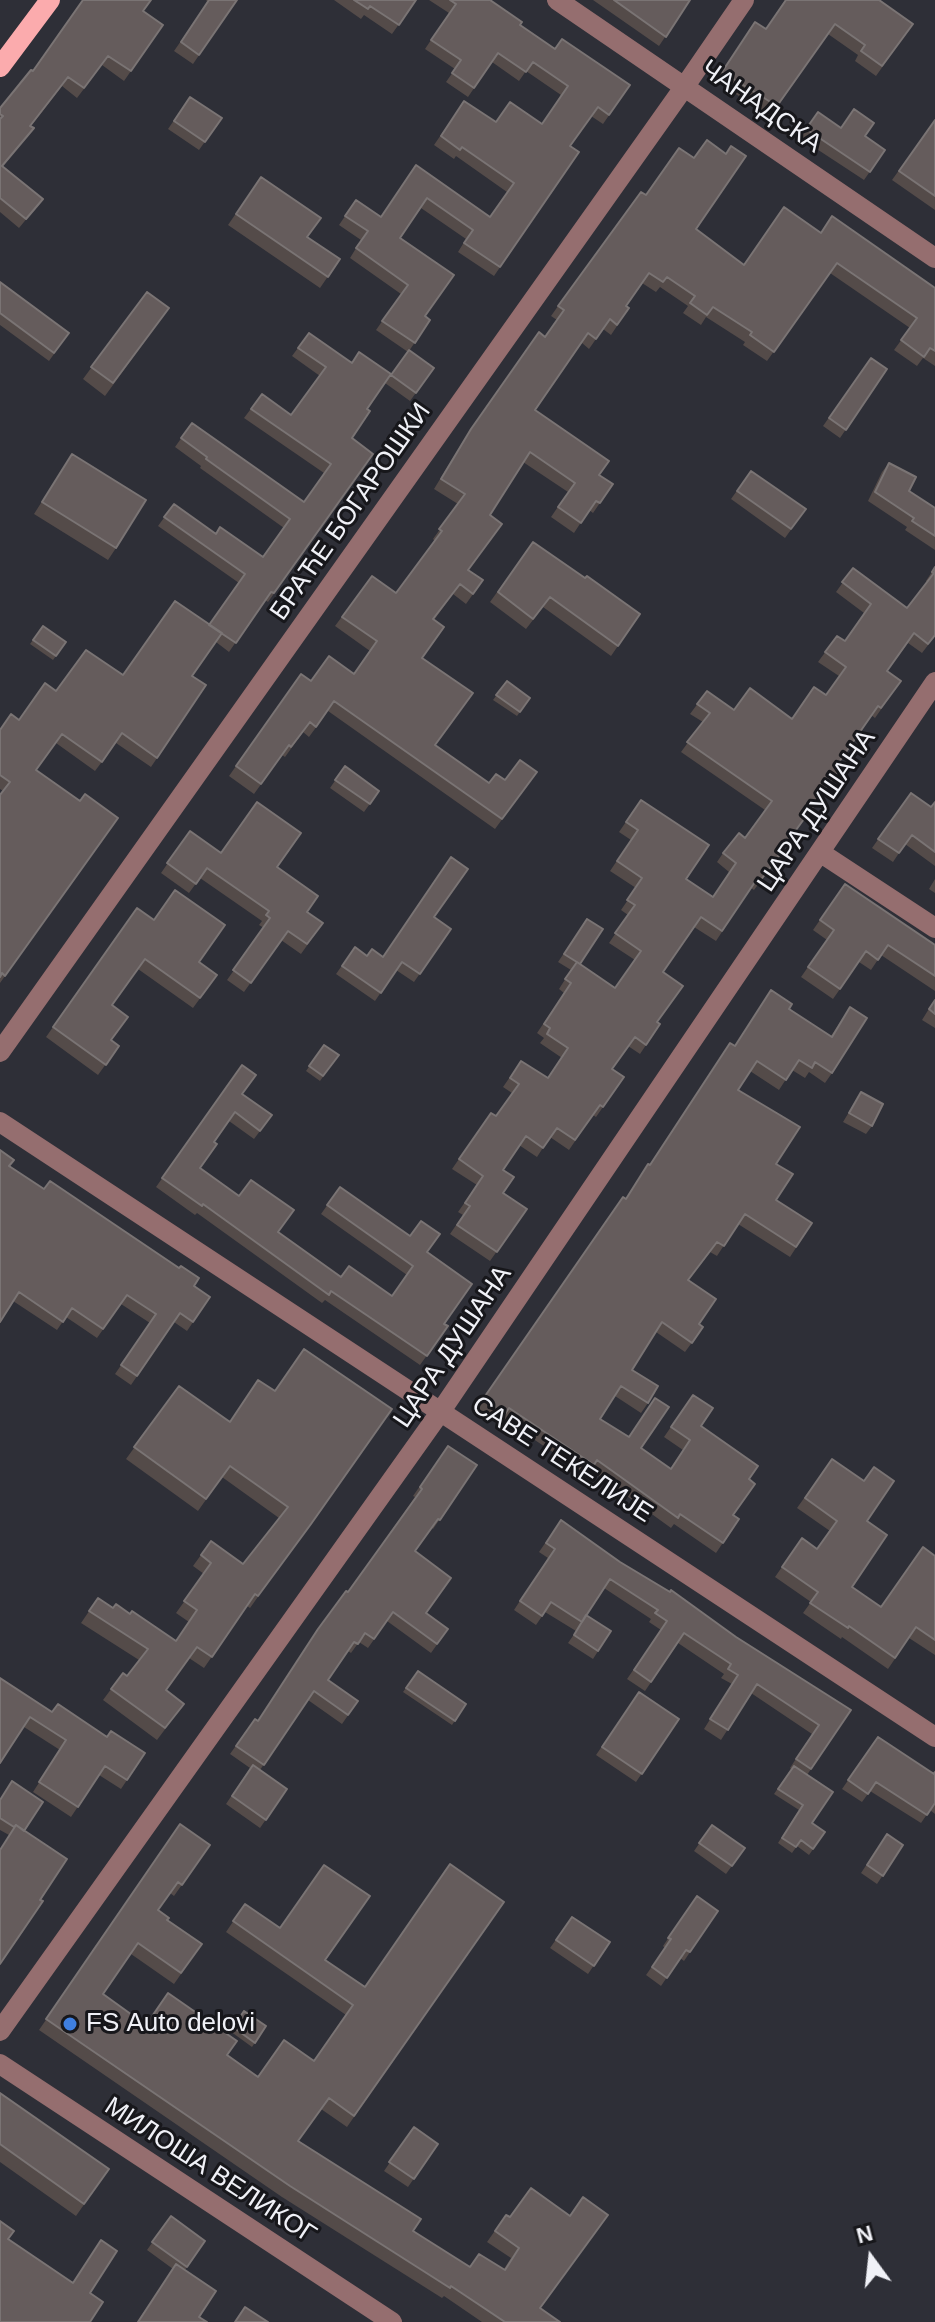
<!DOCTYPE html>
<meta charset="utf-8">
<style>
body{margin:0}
#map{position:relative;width:935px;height:2322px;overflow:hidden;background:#2e2f37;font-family:Arial,sans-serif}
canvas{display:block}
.north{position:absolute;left:831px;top:2218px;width:80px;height:80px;-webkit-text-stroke:6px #17171b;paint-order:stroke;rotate:345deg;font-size:22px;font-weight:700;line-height:32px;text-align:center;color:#f0f1f7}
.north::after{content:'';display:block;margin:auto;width:28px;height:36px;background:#f0f1f7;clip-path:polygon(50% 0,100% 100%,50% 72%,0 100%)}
</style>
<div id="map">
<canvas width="935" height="2322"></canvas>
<div class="north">N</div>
</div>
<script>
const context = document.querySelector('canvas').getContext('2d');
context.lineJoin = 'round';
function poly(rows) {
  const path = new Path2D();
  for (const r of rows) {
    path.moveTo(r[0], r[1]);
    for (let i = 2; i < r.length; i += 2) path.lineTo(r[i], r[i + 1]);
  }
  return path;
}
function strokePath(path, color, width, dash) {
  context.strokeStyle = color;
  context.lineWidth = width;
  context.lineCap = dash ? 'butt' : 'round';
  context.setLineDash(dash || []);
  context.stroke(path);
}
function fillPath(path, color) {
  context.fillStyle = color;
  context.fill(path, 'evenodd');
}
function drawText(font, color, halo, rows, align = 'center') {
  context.font = font + ' Arial,sans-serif';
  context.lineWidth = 6;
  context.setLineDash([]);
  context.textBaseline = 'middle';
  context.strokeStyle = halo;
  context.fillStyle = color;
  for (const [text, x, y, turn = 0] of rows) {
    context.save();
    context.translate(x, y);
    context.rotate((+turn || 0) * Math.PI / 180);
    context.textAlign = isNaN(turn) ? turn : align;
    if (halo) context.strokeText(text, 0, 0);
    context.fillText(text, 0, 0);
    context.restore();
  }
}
strokePath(poly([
 [557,0,935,258],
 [821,853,935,928],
 [0,1052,685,86,744,0],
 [0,1122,935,1737],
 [0,2031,441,1411,935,682],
 [0,2064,392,2322]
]), '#956e6f', 20);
strokePath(poly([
 [0,67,50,0]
]), '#fbabad', 20);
fillPath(poly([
 [206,0,237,0,193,64,174,51,208,2],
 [334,0,416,0,392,34,364,15,361,19],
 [429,0,490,0,520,25,555,49,630,85,603,124,591,116,570,146,579,152,494,276,458,252,466,239,421,208,400,238,425,316,430,320,409,351,434,368,410,401,385,383,408,352,376,330,401,294,350,258,361,240,339,225,356,200,381,217,416,165,490,217,507,192,456,156,454,159,434,145,464,101,496,122,542,124,561,95,526,71,519,81,492,62,468,97,446,82,455,69,425,49,449,13],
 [593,0,690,0,659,46],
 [785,0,913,24,876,76,855,61,858,55,828,34,771,116,715,81,755,22,766,29],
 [143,11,163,25,124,81,102,65,77,98,62,86,31,126,27,137,3,166,43,199,19,228,0,212,0,108,33,71],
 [190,97,222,118,199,150,168,129],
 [818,112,841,128,885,150,864,180,800,138],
 [935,120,935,210,892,180],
 [261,177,307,237,340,259,320,288,228,225],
 [696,229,744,265,821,233,935,288,935,366,923,358,917,366,894,350,910,328,830,273,767,361,743,345,745,342,706,317,701,325,683,313,688,306,660,287,656,292,642,283,626,306,629,308,611,335,603,329,589,349,582,343,535,410,599,475,613,484,593,513,589,510,574,533,551,517,568,492,523,462,490,515,469,570,483,580,466,604,453,594,434,620,422,658,436,745,489,783,537,772,495,829,328,711,309,737,303,732,285,757,282,755,254,794,229,776,301,674,311,681,354,674,370,651,335,626,372,576,396,593,435,541,433,539,458,504,434,489,465,438,539,332,545,336,557,320,551,316,580,275,582,276],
 [0,282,69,333,49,361,0,325],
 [147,292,169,308,105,396,83,379],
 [309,333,367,409,352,438,367,463,268,602,265,600,229,652,216,642,192,676,206,685,151,767,116,743,95,771,56,743,36,770,80,801,118,818,0,983,0,795,3,791,0,789,0,730,19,720,56,691,123,675,209,625,239,583,158,526,174,504,216,534,263,557,284,528,200,468,201,466,175,447,192,423,304,502,324,473,244,418,262,394,291,415,320,376,292,356],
 [871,358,887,369,840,438,823,426],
 [72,454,116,548,108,560,34,514],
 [889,463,909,491,935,508,935,550,905,530,907,527,868,501,882,472],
 [751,471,806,509,785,538,731,499],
 [533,542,585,578,640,614,611,656,543,607,526,629,490,602],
 [935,567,935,636,922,653,908,643,887,671,901,681,875,718,871,715,839,762,778,855,779,856,754,890,751,888,716,941,694,927,663,972,657,1022,660,1024,640,1054,628,1046,612,1069,624,1077,596,1117,593,1115,569,1150,550,1137,537,1157,519,1145,503,1170,503,1193,527,1209,490,1261,450,1234,463,1215,458,1212,477,1185,452,1169,491,1113,496,1116,512,1093,503,1087,521,1061,548,1078,562,1058,540,1043,544,1038,537,1033,564,993,559,989,571,970,558,962,587,919,579,964,615,988,635,960,609,943,628,915,621,910,636,888,610,871,631,840,619,832,641,800,686,879,713,897,729,872,717,862,723,853,745,838,765,810,681,752,703,722,690,714,707,691,734,710,792,719,826,695,839,676,818,662,837,636,845,641,864,613,836,592,853,568,907,608,927,582,926,581],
 [43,626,66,642,53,660,30,644],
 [507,681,530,698,517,716,493,700],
 [345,766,379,791,364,812,330,788],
 [911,793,931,807,935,802,935,866,905,844,893,862,872,848],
 [190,831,221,853,277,867,307,912,323,923,301,954,281,940,244,992,227,980,264,928,259,925,262,921,200,878,189,893,161,873],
 [935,879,935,893,929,889],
 [845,884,935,945,935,991,881,955,871,970,859,962,833,999,801,977,827,940,813,930],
 [137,908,199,962,217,975,193,1008,138,969,112,1005,111,1040,119,1046,98,1075,46,1037],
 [434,917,451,929,414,982,396,970,375,1001,336,974,355,947,367,956,383,956],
 [935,999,935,1028,922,1020],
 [850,1007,832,1073,825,1083,809,1072,805,1078,792,1070,779,1090,750,1071,738,1090,776,1164,776,1200,812,1223,790,1257,738,1224,717,1256,710,1252,688,1281,699,1324,696,1337,685,1352,656,1332,632,1370,648,1403,641,1413,615,1396,600,1419,670,1469,683,1450,664,1437,693,1395,701,1426,749,1479,733,1515,739,1519,716,1553,674,1524,671,1528,591,1470,587,1475,502,1418,498,1424,476,1409,623,1197,626,1199,734,1046,789,1009,831,1036],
 [324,1045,339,1055,320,1081,306,1071],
 [242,1065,243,1094,272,1115,254,1139,229,1121,214,1142,200,1168,278,1232,341,1277,392,1296,407,1275,321,1214,340,1187,427,1252,444,1324,448,1326,420,1365,325,1300,322,1303,197,1213,195,1215,156,1187],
 [861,1092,872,1126,866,1134,843,1122],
 [9,1166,210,1297,187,1331,174,1322,131,1385,115,1374,150,1323,121,1304,97,1338,66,1317,57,1330,13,1301],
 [179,1386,230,1422,275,1391,392,1409,250,1608,247,1606,204,1668,189,1658,166,1691,184,1704,157,1740,103,1700,123,1673,127,1676,139,1660,81,1623,98,1598,113,1608,176,1641,189,1622,176,1613,204,1574,193,1566,211,1541,243,1564,279,1518,222,1477,198,1511,126,1459],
 [448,1446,477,1465,433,1529,432,1528,415,1552,426,1613,448,1629,431,1653,387,1621,368,1648,359,1642,351,1653,348,1651,328,1680,358,1701,342,1724,308,1700,260,1770,287,1789,260,1828,226,1804,250,1768,230,1754,255,1719,258,1720,415,1497,413,1496],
 [832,1459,867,1521,852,1587,881,1607,935,1556,935,1655,909,1638,888,1669,842,1637,841,1639,803,1613,811,1602,775,1577,802,1538,817,1549,830,1531,797,1508],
 [561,1520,620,1562,851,1710,807,1775,812,1823,825,1832,809,1855,797,1846,792,1853,778,1843,799,1810,774,1794,791,1769,790,1768,812,1734,751,1693,721,1740,704,1729,732,1684,721,1678,724,1674,678,1643,645,1691,627,1679,661,1630,649,1622,651,1619,604,1588,586,1615,611,1631,593,1659,568,1643,577,1630,576,1631,545,1612,536,1625,514,1610,548,1558,539,1552],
 [418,1671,466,1704,452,1725,403,1692],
 [0,1678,52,1712,145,1753,121,1789,99,1775,71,1817,33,1792,60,1750,24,1727],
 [639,1692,679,1719,636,1782,596,1755],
 [878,1737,934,1774,935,1772,935,1814,930,1810,921,1823,870,1791,862,1802,842,1789],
 [0,1799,24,1831,9,1835,0,1830],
 [180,1824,210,1845,174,1896,170,1893,158,1910,167,1920,202,1944,174,1984,131,1954,103,1994,146,2025,227,2055,258,2077,314,2061,346,2015,226,1932,245,1904,365,1987,504,1902,347,2127,321,2109,298,2141,413,2231,470,2267,504,2269,511,2258,487,2242,506,2215,540,2308,560,2322,482,2322,444,2296,442,2298,282,2197,39,2030],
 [712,1825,745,1848,726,1874,694,1851],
 [887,1834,903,1845,877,1884,861,1873],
 [697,1896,718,1911,684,1961,680,1958,661,1986,646,1975,665,1948,663,1946],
 [572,1917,610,1942,588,1974,550,1948],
 [244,2011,266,2026,252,2047,230,2031],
 [0,2093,109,2169,76,2216,0,2162],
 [414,2127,438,2144,408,2187,384,2171],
 [171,2216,205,2241,185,2270,199,2317,137,2322,173,2269,147,2250]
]), '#544b49');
const building = poly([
 [83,0,151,0,143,11,163,25,131,71,108,56,84,88,68,77,30,126,34,128,2,166,43,199,26,219,0,198,0,119,3,116,0,114,0,108,31,70,33,71,83,0],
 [209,0,237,0,199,55,181,42,209,0],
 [354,0,416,0,399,25,370,6,368,9,354,0],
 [450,0,490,0,522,22,520,25,555,49,562,39,630,85,609,115,598,107,570,146,579,152,500,267,464,243,473,230,427,198,400,238,454,275,425,316,430,320,415,343,382,321,408,285,356,248,368,231,345,216,356,200,381,217,416,165,490,217,514,183,462,147,460,150,441,136,464,101,496,122,510,102,542,124,568,86,533,62,526,72,498,53,474,88,452,73,461,60,431,40,456,4,450,0],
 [614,0,690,0,666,37,614,0],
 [786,0,879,0,913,24,882,66,861,51,865,45,835,24,777,106,722,72,755,22,766,29,786,0],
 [190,97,222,118,205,142,174,121,190,97],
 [854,109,874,123,865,136,885,150,870,172,806,129,818,112,841,128,854,109],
 [935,120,935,196,899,171,935,120],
 [707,140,726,154,731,146,746,156,696,229,744,265,784,207,821,233,832,216,935,288,935,351,930,348,924,357,901,340,917,318,837,263,774,352,750,335,752,332,713,307,707,315,690,303,695,296,667,277,663,282,649,273,626,306,629,308,617,325,610,319,596,339,588,333,535,410,609,461,599,475,613,484,600,503,596,501,581,523,558,507,575,483,530,452,490,515,502,524,468,570,483,580,473,594,460,584,433,619,444,627,422,658,473,693,435,745,489,783,496,774,505,780,520,760,537,772,502,819,334,701,316,727,310,722,291,747,289,745,261,784,236,766,301,674,311,681,329,656,354,674,377,641,342,617,372,576,396,593,442,531,439,529,465,494,441,479,471,429,539,332,545,337,564,310,558,306,641,192,646,195,679,148,694,158,707,140],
 [261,177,321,218,307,237,340,259,328,277,236,214,261,177],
 [0,282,69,333,54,353,0,313,0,282],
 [147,292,169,308,113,383,91,367,147,292],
 [309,333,352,363,359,352,391,374,367,409,370,411,352,438,373,454,274,593,271,592,236,643,209,625,245,574,164,517,174,504,216,534,220,527,263,557,290,519,206,459,207,457,181,438,192,423,304,502,331,464,251,409,262,394,291,415,326,367,298,348,309,333],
 [409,350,434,368,416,393,391,375,409,350],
 [871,358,887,369,846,430,829,418,871,358],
 [72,454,146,500,116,548,42,502,72,454],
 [889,463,916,477,909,491,935,508,935,536,912,521,914,518,875,492,889,463],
 [751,471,806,509,791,529,737,491,751,471],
 [533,542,585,578,587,576,640,614,618,646,550,597,533,619,498,592,533,542],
 [935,567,935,635,928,644,914,633,887,671,901,681,881,708,878,706,839,762,843,765,778,855,779,856,760,881,757,879,722,931,701,917,663,972,683,986,657,1022,660,1024,646,1045,635,1037,612,1069,624,1077,603,1107,600,1105,575,1140,557,1128,543,1148,526,1136,503,1170,514,1177,503,1193,527,1209,497,1252,457,1225,470,1206,465,1203,483,1176,459,1159,491,1113,496,1116,519,1084,510,1078,521,1061,548,1078,568,1048,547,1034,550,1028,544,1024,571,983,565,979,577,962,615,988,641,951,615,933,635,905,627,900,642,878,617,861,638,830,626,822,641,800,709,845,686,879,713,897,736,863,723,853,739,833,745,838,772,801,687,742,710,713,697,704,707,691,734,710,750,688,792,719,814,687,826,695,846,667,825,652,837,636,845,641,871,604,842,582,853,568,907,608,934,573,932,572,935,567],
 [175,601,222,633,192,676,206,685,157,758,122,733,102,762,62,734,36,770,80,801,85,794,118,818,5,976,2,973,0,977,0,795,10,782,0,775,0,730,11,714,19,720,45,683,56,691,86,650,123,675,175,601],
 [43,626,66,642,56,656,33,640,43,626],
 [507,681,530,698,520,712,496,695,507,681],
 [345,766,379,791,370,804,335,780,345,766],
 [911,793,931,807,935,802,935,852,912,835,899,853,878,839,911,793],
 [257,802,301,833,277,867,318,896,307,912,323,923,307,944,288,931,251,983,233,970,270,918,266,915,269,911,207,868,196,884,167,863,190,831,221,853,257,802],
 [451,857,468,869,434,917,451,929,420,974,402,962,381,993,342,966,355,947,367,956,372,949,383,957,451,857],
 [845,884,935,945,935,976,888,945,878,960,866,951,840,989,808,967,834,930,820,920,845,884],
 [175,890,225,925,199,962,217,975,200,998,145,959,112,1005,128,1017,111,1040,119,1046,106,1065,53,1027,137,908,154,920,175,890],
 [587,919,603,929,580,964,564,954,587,919],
 [771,990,792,1004,789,1009,832,1037,850,1007,867,1018,832,1073,815,1062,812,1068,799,1060,786,1080,757,1061,738,1090,800,1127,776,1164,793,1174,776,1200,812,1223,796,1247,745,1214,724,1246,717,1242,688,1280,716,1299,699,1324,703,1327,692,1343,662,1322,632,1370,658,1386,648,1403,621,1386,600,1419,629,1437,655,1398,669,1407,641,1448,671,1469,690,1440,671,1427,693,1395,713,1408,701,1426,758,1466,749,1479,755,1484,733,1515,739,1519,723,1543,680,1514,678,1518,597,1460,594,1465,509,1408,505,1414,483,1399,623,1197,626,1199,648,1164,650,1165,730,1043,735,1046,771,990],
 [935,1000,935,1014,929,1009,935,1000],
 [324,1045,339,1055,323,1076,309,1066,324,1045],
 [242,1065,256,1075,242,1094,272,1115,260,1131,235,1112,214,1142,217,1144,200,1168,239,1196,251,1180,294,1210,278,1232,341,1277,349,1266,392,1296,413,1266,327,1205,340,1187,410,1236,421,1221,440,1234,427,1252,472,1284,444,1324,448,1326,427,1356,331,1291,329,1295,203,1204,202,1206,162,1178,242,1065],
 [861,1092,883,1104,872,1126,849,1113,861,1092],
 [0,1150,14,1160,9,1166,44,1189,50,1181,179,1268,181,1266,199,1278,194,1286,210,1297,193,1322,180,1313,137,1376,121,1365,156,1314,127,1295,103,1329,72,1308,63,1322,19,1292,0,1322,0,1150],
 [304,1349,392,1409,311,1524,258,1596,255,1594,212,1657,197,1647,166,1690,184,1704,165,1728,111,1689,123,1673,127,1676,148,1649,89,1611,98,1598,113,1608,116,1604,130,1614,132,1611,176,1641,197,1610,184,1601,211,1563,201,1555,211,1541,243,1564,288,1507,230,1466,206,1499,134,1447,179,1386,230,1422,258,1380,275,1391,304,1349],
 [448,1446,477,1465,440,1520,438,1519,415,1551,451,1578,426,1613,448,1629,437,1644,393,1612,374,1639,365,1633,358,1644,354,1642,328,1680,358,1701,348,1715,314,1691,264,1765,236,1746,255,1719,258,1721,318,1629,346,1591,348,1592,422,1489,420,1487,448,1446],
 [832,1459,864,1481,874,1467,894,1481,867,1521,887,1535,852,1587,881,1607,923,1547,935,1556,935,1640,916,1627,895,1658,849,1626,848,1628,810,1603,818,1592,782,1567,802,1538,817,1549,837,1521,805,1498,832,1459],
 [561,1520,620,1562,670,1592,671,1590,736,1637,851,1710,811,1769,796,1759,819,1725,757,1684,728,1730,710,1719,738,1675,728,1669,731,1664,684,1633,651,1682,634,1670,667,1621,655,1613,658,1610,610,1579,582,1622,551,1602,542,1616,520,1601,555,1549,546,1543,561,1520],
 [586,1615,611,1631,598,1651,574,1635,586,1615],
 [418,1671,466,1704,455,1721,406,1688,418,1671],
 [0,1678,52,1712,58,1704,107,1737,111,1731,145,1753,127,1780,105,1766,78,1807,39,1782,66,1740,30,1717,0,1763,0,1678],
 [639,1692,679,1719,642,1774,602,1747,639,1692],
 [878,1737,934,1774,935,1772,935,1803,927,1815,876,1782,868,1794,848,1780,878,1737],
 [253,1765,287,1789,266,1820,232,1796,253,1765],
 [794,1766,833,1792,812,1823,825,1832,813,1849,801,1840,796,1847,782,1838,803,1805,778,1789,794,1766],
 [12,1781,43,1802,24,1831,16,1825,14,1827,0,1818,0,1800,12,1781],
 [180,1824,210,1845,182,1885,178,1882,158,1910,169,1918,167,1920,202,1944,181,1973,138,1943,103,1994,146,2025,168,1993,237,2041,227,2055,258,2077,284,2040,314,2061,353,2005,233,1921,245,1904,280,1928,324,1865,370,1896,325,1960,365,1987,450,1864,504,1902,354,2116,329,2098,298,2141,421,2219,413,2231,470,2267,479,2254,505,2270,519,2248,495,2231,506,2215,510,2217,531,2188,570,2216,583,2197,608,2215,540,2308,560,2322,505,2322,451,2286,450,2288,290,2186,46,2019,180,1824],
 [16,1825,67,1859,40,1900,43,1901,0,1964,0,1850,16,1825],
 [712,1825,745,1848,732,1866,699,1843,712,1825],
 [887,1834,903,1845,883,1876,867,1865,887,1834],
 [697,1896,718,1911,690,1952,686,1950,667,1978,652,1967,671,1939,668,1938,697,1896],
 [572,1917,610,1942,594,1966,556,1940,572,1917],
 [244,2011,266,2026,255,2043,233,2027,244,2011],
 [0,2093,109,2169,84,2204,0,2144,0,2093],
 [414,2127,438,2144,414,2179,389,2162,414,2127],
 [171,2216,205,2241,187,2267,152,2242,171,2216],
 [0,2221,14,2231,8,2239,73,2283,101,2240,117,2251,90,2293,103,2302,90,2322,0,2322,0,2221],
 [176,2264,216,2291,199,2317,207,2322,138,2322,176,2264],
 [245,2307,268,2322,235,2322,245,2307]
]);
fillPath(building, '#655c5c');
strokePath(building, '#7a7474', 2);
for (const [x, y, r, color] of [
 [70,2024,8,"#3f7fe0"]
]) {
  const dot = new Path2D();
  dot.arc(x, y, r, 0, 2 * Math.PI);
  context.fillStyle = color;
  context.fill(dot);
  strokePath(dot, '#17171b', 3);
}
drawText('26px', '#f0f1f7', '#17171b', [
 ["ЧАНАДСКА",761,107,35],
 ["БРАЋЕ БОГАРОШКИ",351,512,-55],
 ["ЦАРА ДУШАНА",817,811,-56],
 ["ЦАРА ДУШАНА",453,1347,-56],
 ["САВЕ ТЕКЕЛИЈЕ",562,1460,33],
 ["МИЛОША ВЕЛИКОГ",210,2171,33]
]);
drawText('26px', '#f0f1f7', '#17171b', [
 ["FS Auto delovi",86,2024]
], 'left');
</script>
